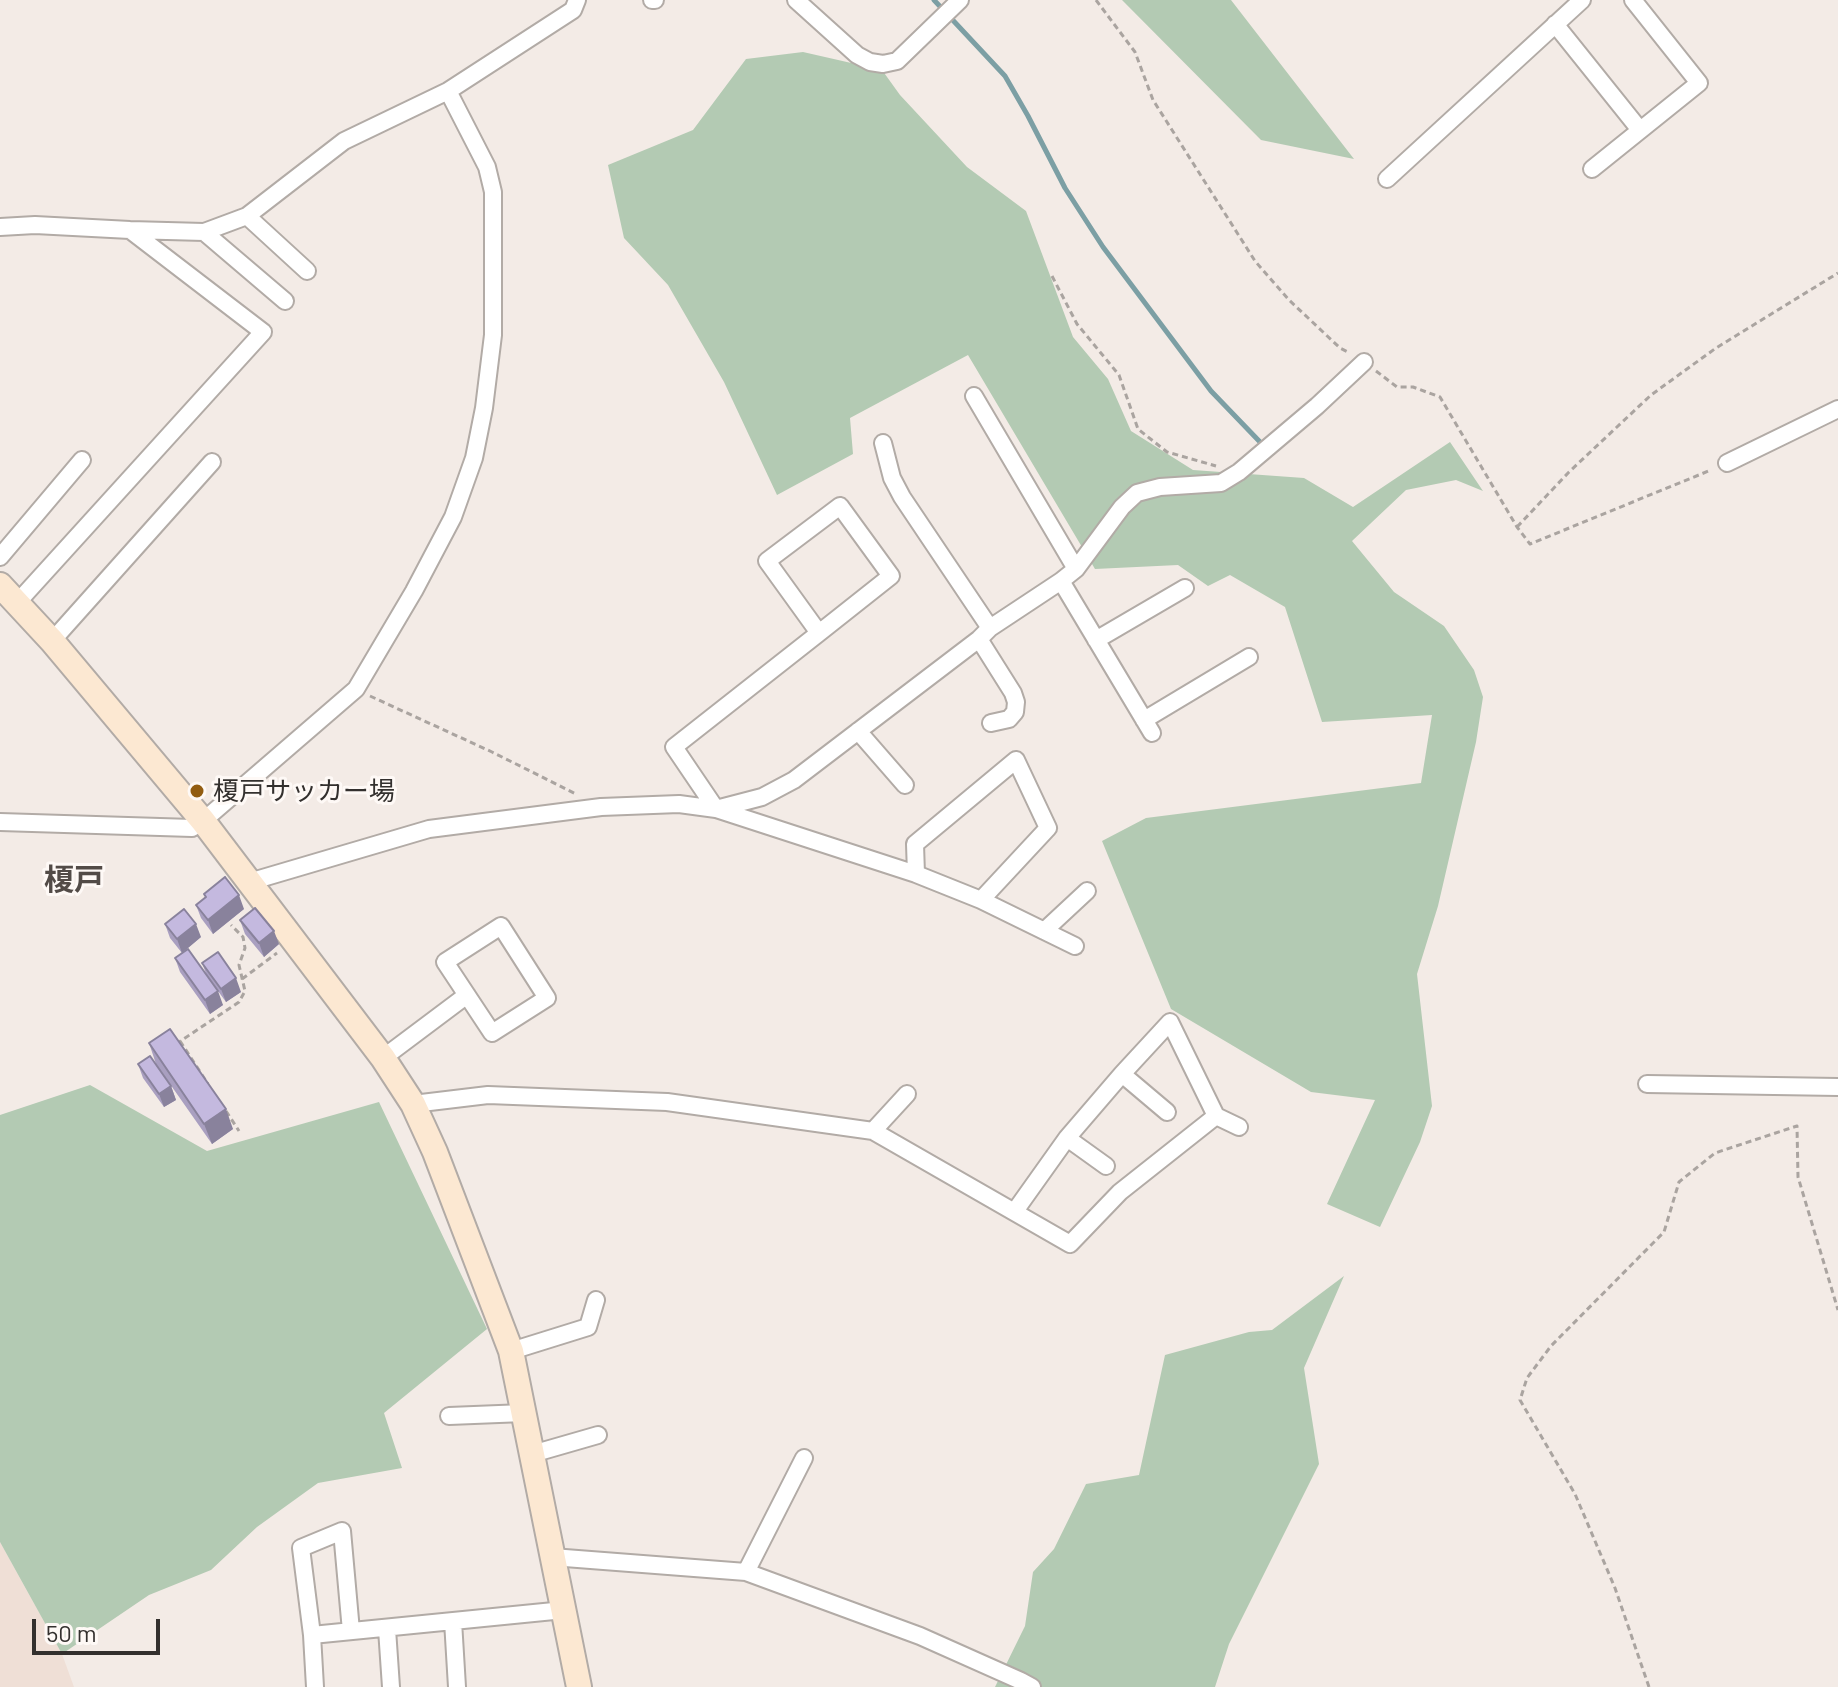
<!DOCTYPE html>
<meta charset="utf-8">
<style>
body{margin:0}
#map{position:relative;width:1838px;height:1687px;overflow:hidden;background:#f3ebe6;font-family:Barlow,sans-serif}
canvas{display:block}
.scale{position:absolute;left:32px;top:1619px;width:128px;height:36px;box-sizing:border-box;border:4px solid #33302e;border-top:0;padding-left:10px;font-size:24px;line-height:28px;white-space:nowrap;color:#33302e;-webkit-text-stroke:6px #fef9f6;paint-order:stroke}
</style>
<div id="map">
<canvas width="1838" height="1687"></canvas>
<div class="scale">50 m</div>
</div>
<script>
const context = document.querySelector('canvas').getContext('2d');
context.lineJoin = 'round';
function fillPath(path, color) {
  context.fillStyle = color;
  context.fill(path, 'evenodd');
}
function poly(rows) {
  const path = new Path2D();
  for (const r of rows) {
    path.moveTo(r[0], r[1]);
    for (let i = 2; i < r.length; i += 2) path.lineTo(r[i], r[i + 1]);
  }
  return path;
}
function strokePath(path, color, width, dash) {
  context.strokeStyle = color;
  context.lineWidth = width;
  context.lineCap = dash ? 'butt' : 'round';
  context.setLineDash(dash || []);
  context.stroke(path);
}
function drawText(font, color, halo, rows, align = 'center') {
  context.font = font + ' Barlow,"Noto Sans JP",sans-serif';
  context.lineWidth = 6;
  context.setLineDash([]);
  context.textBaseline = 'middle';
  context.strokeStyle = halo;
  context.fillStyle = color;
  for (const [text, x, y, turn = 0] of rows) {
    context.save();
    context.translate(x, y);
    context.rotate((+turn || 0) * Math.PI / 180);
    context.textAlign = isNaN(turn) ? turn : align;
    if (halo) context.strokeText(text, 0, 0);
    context.fillText(text, 0, 0);
    context.restore();
  }
}
fillPath(poly([
 [0,1542,62,1654,74,1687,0,1687]
]), '#efdfd6');
fillPath(poly([
 [1122,0,1231,0,1354,159,1261,140],
 [803,52,882,70,900,95,967,167,1026,211,1073,337,1108,379,1131,431,1193,470,1304,478,1353,507,1450,442,1483,491,1456,480,1406,490,1352,541,1394,592,1444,626,1474,670,1483,697,1476,742,1438,906,1417,974,1432,1106,1420,1142,1380,1227,1327,1204,1375,1100,1311,1092,1171,1009,1102,841,1146,818,1421,783,1432,715,1322,722,1285,607,1230,575,1208,586,1178,565,1095,569,968,355,850,418,853,454,777,495,724,382,668,285,624,238,608,165,693,130,746,59],
 [90,1085,207,1151,379,1102,487,1329,384,1413,402,1468,318,1483,257,1527,211,1570,149,1595,62,1654,0,1542,0,1115],
 [1344,1276,1304,1368,1319,1464,1229,1644,1215,1687,995,1687,1025,1626,1033,1572,1054,1549,1086,1484,1139,1475,1165,1355,1249,1332,1272,1330]
]), '#b3cab3');
strokePath(poly([
 [934,0,1005,76,1028,116,1065,188,1103,247,1211,391,1261,443]
]), '#7c9fa4', 5);
const street = poly([
 [652,0,655,0],
 [796,0,857,55,870,62,883,64,897,61,960,0],
 [1555,24,1640,130],
 [1592,169,1699,83,1633,0],
 [1387,179,1582,0],
 [247,216,307,271],
 [0,227,35,225,130,230,204,232,247,216,344,141,448,91,573,10,577,0],
 [204,232,285,301],
 [974,396,1076,569],
 [883,443,892,478,902,497,990,628],
 [1727,463,1838,409],
 [0,557,82,460],
 [1061,581,1152,733],
 [16,604,263,332,130,230],
 [819,633,767,561,840,506,891,576,819,633,674,747,716,809,762,797,794,780,979,639,990,628,1061,581,1076,569,1122,507,1137,493,1160,487,1221,483,1239,472,1317,406,1364,362],
 [979,639,1013,693,1016,702,1015,712,1009,719,991,723],
 [1096,640,1185,588],
 [52,641,212,462],
 [1144,720,1249,657],
 [858,731,905,785],
 [0,822,192,828,203,821,356,689,414,591,453,517,474,458,484,408,493,335,493,192,487,167,448,91],
 [916,874,915,844,1016,760,1048,828,981,900],
 [249,882,429,829,601,807,679,804,716,809,916,874,981,900,1075,946],
 [501,926,547,998,492,1033,445,962,501,926],
 [1044,931,1087,891],
 [383,1058,467,995],
 [1122,1074,1167,1112],
 [1647,1084,1838,1087],
 [413,1104,488,1095,667,1102,873,1131,1070,1244,1120,1192,1216,1116],
 [873,1131,907,1094],
 [1067,1138,1106,1166],
 [1015,1211,1067,1138,1122,1074,1170,1022,1216,1116,1239,1127],
 [511,1351,588,1327,596,1300],
 [449,1416,524,1413],
 [532,1454,598,1435],
 [552,1557,746,1572,920,1636,1021,1681,1032,1687],
 [746,1572,804,1458],
 [453,1621,457,1687],
 [387,1629,391,1687],
 [312,1635,564,1610],
 [315,1687,312,1635,301,1548,342,1531,351,1631]
]);
const secondary = poly([
 [0,585,52,641,203,821,383,1058,413,1104,435,1152,511,1351,579,1687]
]);
strokePath(street, '#b2aba6', 20);
strokePath(secondary, '#b2aba6', 28);
strokePath(poly([
 [1096,0,1135,52,1153,100,1255,261,1289,300,1340,348,1350,353],
 [1052,276,1077,324,1119,375,1138,429,1167,452,1216,466],
 [1376,371,1397,387,1413,387,1440,397,1517,527,1530,544,1711,470],
 [1517,527,1569,472,1651,395,1716,348,1838,273],
 [370,696,492,752,576,794],
 [242,979,277,953],
 [180,1041,208,1084],
 [176,1044,239,1002,245,991,239,965,245,948,243,937,231,925],
 [226,1111,239,1131],
 [1649,1687,1615,1588,1575,1494,1520,1400,1527,1378,1551,1346,1664,1232,1679,1182,1715,1153,1797,1126,1798,1177,1838,1310]
]), '#aaa4a0', 3, [6, 4]);
strokePath(street, '#fff', 16);
strokePath(secondary, '#fce8d2', 24);
fillPath(poly([
 [204,894,244,909,213,934,201,918,196,905,205,897],
 [240,920,279,944,264,957,245,934],
 [165,924,201,937,182,953,170,938],
 [175,958,223,1005,210,1014,180,972],
 [202,963,241,992,226,1002,207,976],
 [149,1043,233,1129,212,1144,156,1064],
 [138,1064,171,1086,176,1100,164,1107,143,1078]
]), '#a99fc0');
fillPath(poly([
 [239,895,244,909,213,934,208,920],
 [196,924,201,937,182,953,177,939],
 [274,931,279,944,264,957,259,943],
 [236,978,241,992,226,1002,221,989],
 [218,991,223,1005,210,1014,205,1000],
 [171,1086,176,1100,164,1107,159,1094],
 [226,1109,233,1129,212,1144,204,1124]
]), '#89829c');
const building = poly([
 [225,877,239,895,208,920,196,905,206,897,204,894,225,877],
 [255,908,274,931,259,943,240,920,255,908],
 [184,909,196,924,177,939,165,924,184,909],
 [188,949,218,991,205,1000,175,958,188,949],
 [218,952,236,978,221,989,202,963,218,952],
 [170,1029,226,1109,204,1124,149,1043,170,1029],
 [150,1056,171,1086,159,1094,138,1064,150,1056]
]);
fillPath(building, '#c4b9df');
strokePath(building, '#89829c', 2);
for (const [x, y, r, color] of [
 [197,791,8,"#925d12"]
]) {
  const dot = new Path2D();
  dot.arc(x, y, r, 0, 2 * Math.PI);
  context.fillStyle = color;
  context.fill(dot);
  strokePath(dot, '#fef9f6', 3);
}
drawText('26px', '#33302e', '#fef9f6', [
 ["榎戸サッカー場",213,791]
], 'left');
drawText('bold 30px', '#524b47', '#fef9f6', [
 ["榎戸",74,880]
]);
</script>
